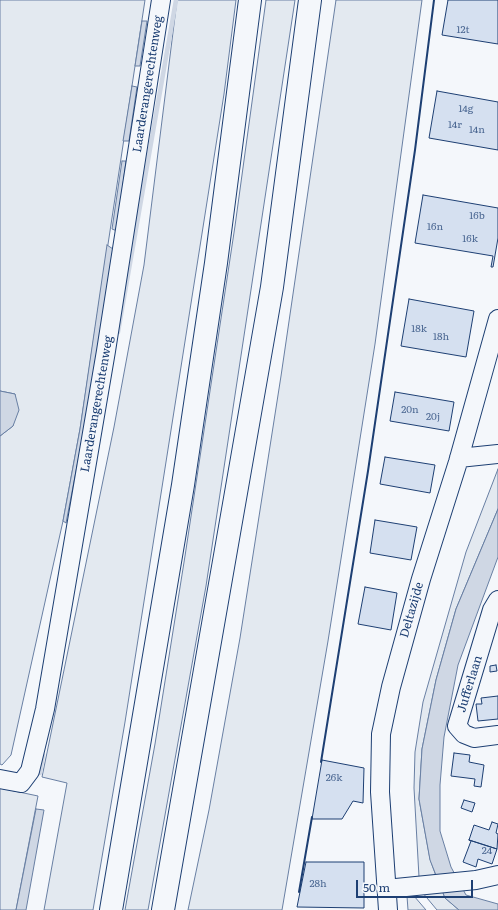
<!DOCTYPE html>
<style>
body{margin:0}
#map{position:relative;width:498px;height:910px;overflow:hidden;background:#f4f7fb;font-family:Literata,serif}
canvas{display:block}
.scale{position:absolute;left:356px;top:880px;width:117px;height:18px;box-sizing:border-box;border:2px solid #1d3f73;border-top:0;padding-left:5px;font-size:12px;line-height:14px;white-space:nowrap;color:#1d3f73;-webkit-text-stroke:3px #f4f7fb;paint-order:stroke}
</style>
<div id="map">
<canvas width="498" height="910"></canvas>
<div class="scale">50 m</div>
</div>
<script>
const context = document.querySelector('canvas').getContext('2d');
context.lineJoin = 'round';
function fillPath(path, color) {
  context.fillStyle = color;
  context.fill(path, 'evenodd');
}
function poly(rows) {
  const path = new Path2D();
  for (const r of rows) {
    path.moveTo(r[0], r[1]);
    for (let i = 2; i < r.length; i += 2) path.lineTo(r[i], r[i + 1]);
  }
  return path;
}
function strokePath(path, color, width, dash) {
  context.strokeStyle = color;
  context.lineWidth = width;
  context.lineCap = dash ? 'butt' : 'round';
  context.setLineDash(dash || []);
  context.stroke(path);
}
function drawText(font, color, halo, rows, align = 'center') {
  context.font = font + ' Literata,serif';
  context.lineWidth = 3;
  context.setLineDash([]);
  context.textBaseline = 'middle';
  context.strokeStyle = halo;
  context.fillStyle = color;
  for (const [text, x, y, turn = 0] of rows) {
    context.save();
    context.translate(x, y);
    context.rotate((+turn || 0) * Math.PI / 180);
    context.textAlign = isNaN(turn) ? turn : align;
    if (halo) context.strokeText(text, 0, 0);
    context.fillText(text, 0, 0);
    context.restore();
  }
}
const green = poly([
 [0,0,145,0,80,429,63,521,11,755,2,765,0,764,0,436,13,426,15,394,0,391,0,0],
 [177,0,236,0,224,94,125,722,93,910,44,910,67,783,42,777,114,427,144,265,177,0],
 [266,0,295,0,206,586,148,910,125,910,155,744,185,556,235,226,266,0],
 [336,0,422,0,375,344,328,641,282,910,188,910,209,810,240,638,281,376,336,0],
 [498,469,498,509,456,609,436,680,422,749,419,799,430,859,436,876,419,877,414,788,415,752,423,702,466,552,498,469],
 [0,788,38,796,16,910,0,910,0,788],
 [442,890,445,898,459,910,437,910,422,892,442,890],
 [407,896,414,896,426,910,408,910,407,896]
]);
fillPath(green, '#e3e9f0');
strokePath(green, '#687fa3', 1);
const water = poly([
 [142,21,147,21,140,66,135,66,142,21],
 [132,86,137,87,129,141,123,141,132,86],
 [122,161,126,161,117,231,112,229,122,161],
 [107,245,113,249,99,352,66,523,63,521,80,429,107,245],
 [0,391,15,394,19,410,13,426,0,436,0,391],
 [498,509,498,557,458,665,444,737,440,785,440,831,451,867,466,895,498,904,498,910,459,910,445,898,430,860,419,799,422,749,436,680,456,609,498,509],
 [36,809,44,810,26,910,16,910,36,809]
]);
fillPath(water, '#cfd7e4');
strokePath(water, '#687fa3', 1);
strokePath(poly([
 [118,332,176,0],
 [40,773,43,755]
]), '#cfd7e4', 4.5);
const building = poly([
 [448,0,498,0,498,44,442,35,448,0],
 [437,91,498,102,498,150,429,138,437,91],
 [423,195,498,208,498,238,493,267,491,267,493,256,415,243,423,195],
 [409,299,474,311,466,357,401,346,409,299],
 [395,392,454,402,449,431,390,421,395,392],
 [385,457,435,465,430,493,380,484,385,457],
 [375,520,417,527,411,560,370,553,375,520],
 [365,587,397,593,391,630,358,624,365,587],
 [496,665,497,671,490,672,490,666,496,665],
 [498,696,498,719,478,721,476,704,482,704,481,698,498,696],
 [454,753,470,755,469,762,484,765,481,787,474,786,475,779,451,776,454,753],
 [322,760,364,768,363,803,353,801,342,819,312,819,322,760],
 [464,800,475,803,472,812,461,808,464,800],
 [492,822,498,824,496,833,498,834,497,849,469,840,474,825,489,830,492,822],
 [469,840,497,849,492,864,478,859,476,867,463,862,471,841,469,840],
 [306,862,364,862,364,908,297,907,306,862]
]);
fillPath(building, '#d5e0f0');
strokePath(building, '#1d3f73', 1);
const minor = poly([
 [459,458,498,454],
 [498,600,492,610,457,726,464,734,474,738,498,735],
 [0,779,21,783,30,771,45,709,106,351,161,0],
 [386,889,476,880,498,875],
 [388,910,380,792,381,734,391,687,421,579,458,462,498,319]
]);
const highway = poly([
 [111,910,183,485,216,263,250,0],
 [163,910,272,287,310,0]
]);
strokePath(minor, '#1d3f73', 20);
strokePath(highway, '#1d3f73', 24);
strokePath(minor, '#f4f7fb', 18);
strokePath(highway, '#f4f7fb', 22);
strokePath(poly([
 [321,762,368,471,415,150,434,0],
 [299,892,312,817]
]), '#1d3f73', 2);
drawText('10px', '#4b6792', null, [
 ["12t",463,30],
 ["14g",466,109],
 ["14r",455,125],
 ["14n",477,130],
 ["16b",477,216],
 ["16n",435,227],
 ["16k",470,239],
 ["18k",419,329],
 ["18h",441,337],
 ["20n",410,410],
 ["20j",433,417],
 ["26k",334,778],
 ["24",487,851],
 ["28h",318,884]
]);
drawText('12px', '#1d3f73', '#f4f7fb', [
 ["Laarderangerechtenweg",148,84,-81],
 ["Laarderangerechtenweg",97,404,-80],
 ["Deltazijde",412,610,-74],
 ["Jufferlaan",470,684,-73]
]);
</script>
